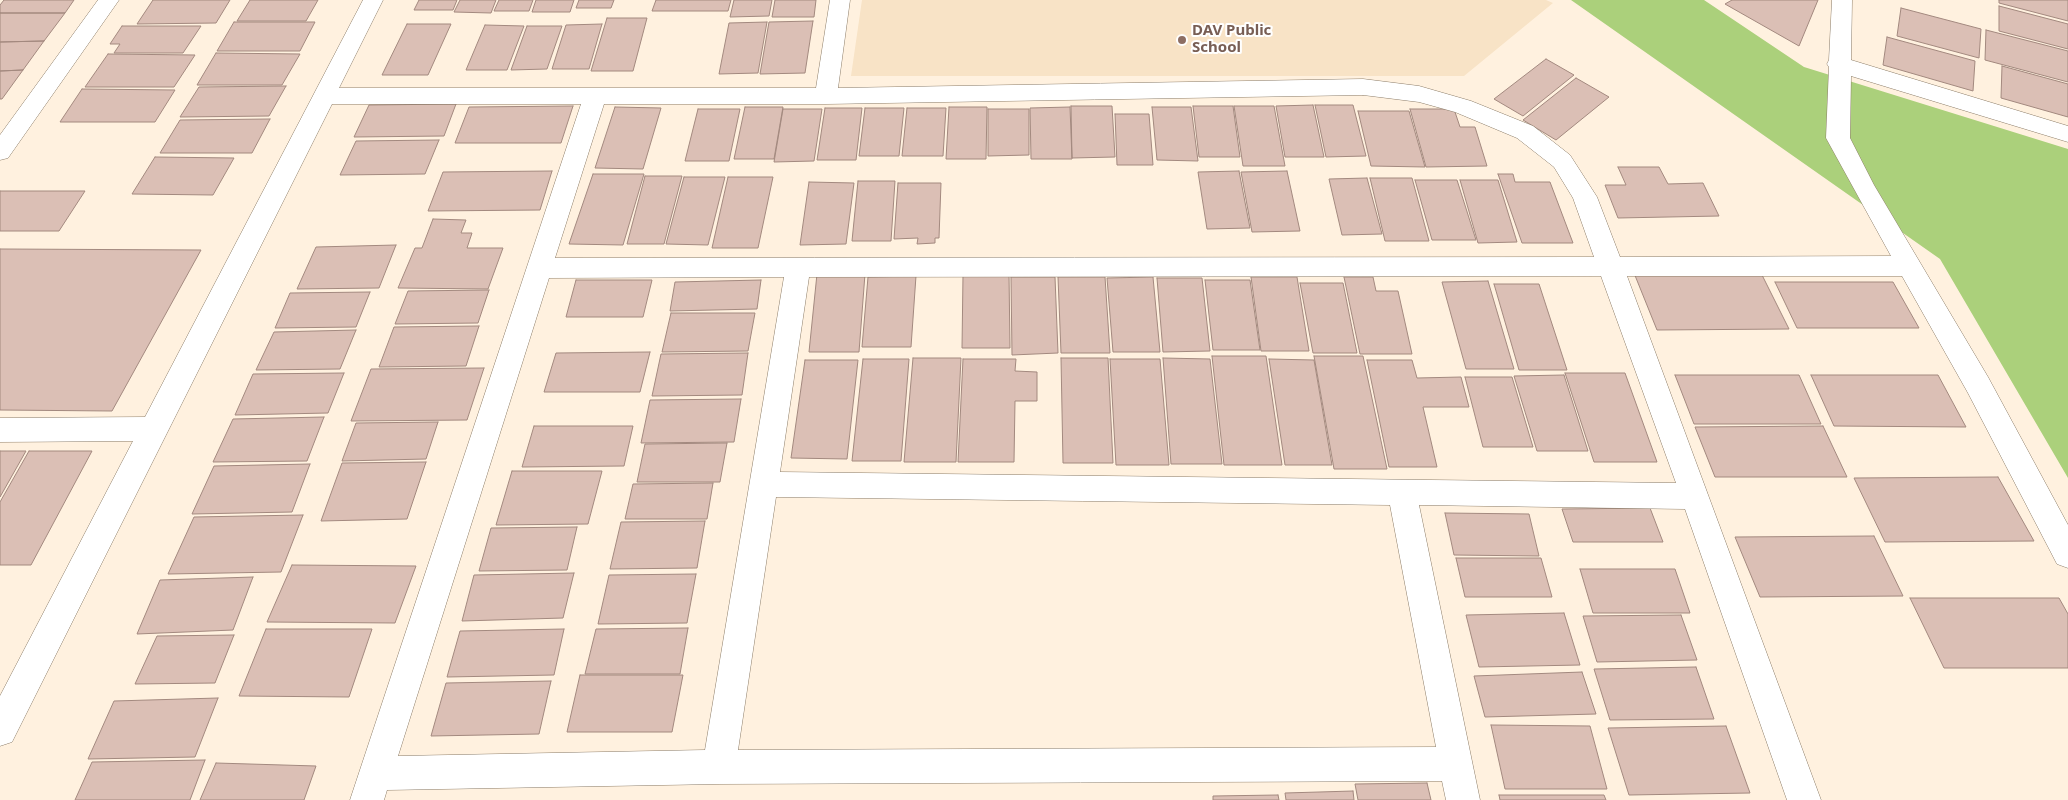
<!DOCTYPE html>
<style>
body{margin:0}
canvas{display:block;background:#fff1df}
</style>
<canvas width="2068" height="800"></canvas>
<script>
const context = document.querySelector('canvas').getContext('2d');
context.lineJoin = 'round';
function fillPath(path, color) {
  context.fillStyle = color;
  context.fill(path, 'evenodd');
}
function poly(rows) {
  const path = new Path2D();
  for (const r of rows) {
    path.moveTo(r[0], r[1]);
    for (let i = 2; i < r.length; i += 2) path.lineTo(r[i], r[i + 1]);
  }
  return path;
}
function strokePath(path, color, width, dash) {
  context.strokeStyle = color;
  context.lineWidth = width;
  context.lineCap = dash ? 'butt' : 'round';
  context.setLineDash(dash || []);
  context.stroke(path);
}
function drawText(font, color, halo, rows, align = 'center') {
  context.font = font + ' "Noto Sans",sans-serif';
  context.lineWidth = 4;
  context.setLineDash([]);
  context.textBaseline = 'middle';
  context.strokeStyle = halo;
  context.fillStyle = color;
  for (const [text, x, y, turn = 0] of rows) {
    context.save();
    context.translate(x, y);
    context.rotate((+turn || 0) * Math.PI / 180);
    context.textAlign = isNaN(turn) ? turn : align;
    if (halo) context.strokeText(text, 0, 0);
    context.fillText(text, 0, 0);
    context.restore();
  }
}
fillPath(poly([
 [862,0,1546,0,1553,3,1464,76,851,76]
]), '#f8e3c6');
fillPath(poly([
 [1571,0,1704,0,1804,67,2068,149,2068,478,1940,259]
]), '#abd07b');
const building = poly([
 [4,0,74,0,65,13,0,13,0,5,4,0],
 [153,0,230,0,216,23,137,24,153,0],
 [250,0,318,0,306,21,237,21,250,0],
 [419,0,457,0,453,10,414,10,419,0],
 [460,0,496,0,491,13,454,12,460,0],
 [499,0,533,0,529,11,494,11,499,0],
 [536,0,574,0,570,12,532,12,536,0],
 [579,0,614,0,611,8,576,8,579,0],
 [656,0,731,0,728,11,652,11,656,0],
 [734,0,772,0,769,16,730,17,734,0],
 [775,0,816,0,814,17,772,17,775,0],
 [1732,0,1818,0,1799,46,1725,4,1732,0],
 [1999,0,2068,0,2068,21,1999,3,1999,0],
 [1999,6,2068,24,2068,49,1999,31,1999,6],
 [1901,8,1981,29,1979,58,1897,36,1901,8],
 [0,13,65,13,44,41,0,42,0,13],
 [607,18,647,18,633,71,591,71,607,18],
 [813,21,805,73,760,74,769,22,813,21],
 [234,22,315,22,300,51,217,51,234,22],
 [767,22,758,73,719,74,729,23,767,22],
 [407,24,451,24,428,75,382,75,407,24],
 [602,24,589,69,552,69,566,25,602,24],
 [485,25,524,26,507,70,466,70,485,25],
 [122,26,201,26,183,53,114,53,120,44,110,44,122,26],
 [527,26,562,26,547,69,511,70,527,26],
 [1986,30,2068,51,2068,82,1985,60,1986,30],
 [1887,37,1975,61,1973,91,1883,65,1887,37],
 [44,41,23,70,0,71,0,42,44,41],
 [216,53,300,54,282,85,197,85,216,53],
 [108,54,195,55,174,87,85,87,108,54],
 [1546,59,1574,75,1523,116,1494,99,1546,59],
 [2002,66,2068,84,2068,117,2001,98,2002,66],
 [23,70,2,99,0,99,0,71,23,70],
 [1576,78,1609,97,1556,140,1523,120,1576,78],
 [286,86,269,116,180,117,199,87,286,86],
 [82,89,175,90,155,122,60,122,82,89],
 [456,104,444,136,354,137,369,105,456,104],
 [1313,105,1324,157,1285,157,1276,106,1313,105],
 [1315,105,1353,105,1366,156,1326,157,1315,105],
 [573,106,561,143,455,143,469,107,573,106],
 [1071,106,1112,106,1115,157,1072,158,1071,106],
 [1193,106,1233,106,1240,157,1199,157,1193,106],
 [1234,106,1274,106,1285,166,1243,166,1234,106],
 [615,107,661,108,643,169,595,168,615,107],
 [745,107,783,107,774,159,734,159,745,107],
 [949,107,987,107,986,159,946,159,949,107],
 [1070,107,1072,159,1031,159,1030,108,1070,107],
 [1152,107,1191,107,1198,161,1157,160,1152,107],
 [825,108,862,108,856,160,817,160,825,108],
 [865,108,904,108,899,156,859,156,865,108],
 [907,108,946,108,943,156,902,156,907,108],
 [698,109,740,109,729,161,685,161,698,109],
 [783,109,822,109,814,161,774,162,783,109],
 [988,109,1029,109,1029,155,988,156,988,109],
 [1410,109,1454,109,1460,127,1475,127,1487,166,1426,167,1410,109],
 [1358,111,1409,111,1425,167,1371,166,1358,111],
 [1115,114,1149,114,1153,165,1117,165,1115,114],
 [270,119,252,153,160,153,180,120,270,119],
 [439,140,425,174,340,175,356,141,439,140],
 [155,157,234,158,213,195,132,194,155,157],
 [1618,167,1659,167,1668,184,1703,183,1719,216,1618,218,1605,185,1626,185,1618,167],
 [552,171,540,210,428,211,443,172,552,171],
 [1239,171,1250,228,1207,229,1198,172,1239,171],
 [1287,171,1300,231,1252,232,1241,172,1287,171],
 [593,174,644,174,623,245,569,244,593,174],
 [1498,174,1513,174,1515,182,1550,182,1573,243,1522,243,1498,174],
 [645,176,682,176,664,244,627,244,645,176],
 [684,177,725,177,708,245,666,244,684,177],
 [728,177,773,177,758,248,712,248,728,177],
 [1367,178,1382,234,1342,235,1329,179,1367,178],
 [1370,178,1412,178,1429,241,1385,241,1370,178],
 [1415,180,1457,180,1476,240,1432,240,1415,180],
 [1460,180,1498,180,1517,242,1478,243,1460,180],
 [858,181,895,181,891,241,852,241,858,181],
 [809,182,854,183,846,244,800,245,809,182],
 [898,183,941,183,939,238,935,238,935,243,917,244,918,238,894,239,898,183],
 [0,191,85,191,59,231,0,231,0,191],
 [433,219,466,220,461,233,472,233,467,248,503,248,488,289,398,288,415,248,422,248,433,219],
 [396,245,379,288,297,289,316,247,396,245],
 [0,249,201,250,112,411,0,410,0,249],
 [1634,273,1761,273,1789,329,1657,330,1634,273],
 [817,274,865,274,859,352,809,352,817,274],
 [1009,274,1010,348,962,348,963,275,1009,274],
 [916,276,911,347,862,347,868,277,916,276],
 [1011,277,1055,277,1058,353,1012,355,1011,277],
 [1058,277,1105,277,1110,353,1061,353,1058,277],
 [1153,277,1160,352,1113,352,1107,278,1153,277],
 [1251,277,1297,277,1309,351,1261,351,1251,277],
 [1344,277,1373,277,1376,291,1398,291,1412,354,1360,354,1344,277],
 [1157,278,1202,278,1210,351,1163,352,1157,278],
 [576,280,652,280,643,317,566,317,576,280],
 [761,280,757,309,670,311,675,282,761,280],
 [1205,280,1250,280,1260,350,1213,350,1205,280],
 [1488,281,1514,369,1466,369,1442,282,1488,281],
 [1775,282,1893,282,1919,328,1797,328,1775,282],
 [1300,283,1343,283,1357,353,1313,353,1300,283],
 [1494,284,1539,284,1567,370,1519,370,1494,284],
 [489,290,478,323,395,324,408,291,489,290],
 [370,292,356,327,275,328,290,293,370,292],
 [671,313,755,313,748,351,662,352,671,313],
 [479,326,466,366,379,367,394,327,479,326],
 [356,330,340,369,256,370,274,332,356,330],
 [650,352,640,392,544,392,556,353,650,352],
 [748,353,742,395,652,396,661,354,748,353],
 [1212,356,1266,356,1282,465,1224,465,1212,356],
 [1314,356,1363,356,1387,469,1334,469,1314,356],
 [913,358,961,358,956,462,904,462,913,358],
 [1061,358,1108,358,1113,463,1063,463,1061,358],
 [1163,358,1210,359,1222,464,1171,464,1163,358],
 [863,359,909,359,901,461,852,461,863,359],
 [963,359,1016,359,1015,371,1037,372,1037,401,1015,401,1014,462,958,462,963,359],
 [1110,359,1160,359,1169,465,1116,465,1110,359],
 [1269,359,1314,360,1332,465,1285,465,1269,359],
 [805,360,858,360,847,459,791,458,805,360],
 [1367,360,1412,360,1417,378,1461,377,1469,407,1423,407,1437,467,1389,467,1367,360],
 [484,368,467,420,351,421,371,369,484,368],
 [344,373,328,413,235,415,253,374,344,373],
 [1565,373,1625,373,1657,462,1594,462,1565,373],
 [1564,375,1588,451,1537,451,1514,376,1564,375],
 [1675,375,1799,375,1821,424,1694,424,1675,375],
 [1811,375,1938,375,1966,427,1834,426,1811,375],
 [1465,377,1512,377,1533,447,1483,447,1465,377],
 [741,399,734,442,641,443,650,400,741,399],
 [324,417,307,461,213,462,233,419,324,417],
 [438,422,426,459,342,461,356,423,438,422],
 [534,426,633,426,624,466,522,467,534,426],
 [1823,426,1847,477,1715,477,1695,427,1823,426],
 [727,443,720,482,637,482,645,444,727,443],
 [0,451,26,451,0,497,0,451],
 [29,451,92,451,31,565,0,565,0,502,29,451],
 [426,462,407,519,321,521,342,463,426,462],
 [310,464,292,512,192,514,214,466,310,464],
 [512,471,602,471,588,524,496,525,512,471],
 [1998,477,2034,541,1885,542,1854,478,1998,477],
 [713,483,707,519,625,519,633,484,713,483],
 [1650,508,1663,542,1573,542,1562,509,1650,508],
 [1445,513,1529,514,1539,556,1454,555,1445,513],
 [303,515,281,572,168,574,194,517,303,515],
 [705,521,697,568,610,569,621,522,705,521],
 [577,527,567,570,479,571,491,528,577,527],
 [1874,536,1903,596,1760,597,1735,537,1874,536],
 [1456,558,1541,558,1552,597,1465,597,1456,558],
 [292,565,416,566,395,623,267,622,292,565],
 [1580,569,1675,569,1690,613,1593,613,1580,569],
 [574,573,563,618,462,621,474,575,574,573],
 [696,574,687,623,598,624,609,575,696,574],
 [253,577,233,630,137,634,160,580,253,577],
 [1910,598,2059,598,2068,614,2068,668,1944,668,1910,598],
 [1564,613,1580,665,1479,667,1466,615,1564,613],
 [1681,615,1697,660,1597,662,1583,616,1681,615],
 [688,628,680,674,585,674,596,629,688,628],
 [266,629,372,629,349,697,239,696,266,629],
 [564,629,554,675,447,677,460,631,564,629],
 [234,635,215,683,135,684,157,636,234,635],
 [1696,667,1714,719,1610,720,1594,669,1696,667],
 [1582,672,1596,714,1485,717,1474,676,1582,672],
 [580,675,683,675,672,732,567,732,580,675],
 [551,681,539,734,431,736,446,683,551,681],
 [218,698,195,757,88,759,114,701,218,698],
 [1491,725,1590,726,1607,789,1505,789,1491,725],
 [1726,726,1750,793,1629,795,1608,728,1726,726],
 [205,760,190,800,75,800,92,762,205,760],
 [216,763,316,766,304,800,200,800,216,763],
 [1427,783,1431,800,1358,800,1355,784,1427,783],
 [1353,791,1354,800,1286,800,1285,793,1353,791],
 [1278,795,1279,800,1213,800,1213,796,1278,795],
 [1499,795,1604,795,1606,800,1500,800,1499,795]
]);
fillPath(building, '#dbbfb5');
strokePath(building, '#a3897f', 1);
const street = poly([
 [98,0,119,0,8,158,0,160,0,135,98,0],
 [363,0,383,0,339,88,816,88,830,0,850,0,838,88,1363,79,1419,86,1471,101,1533,126,1570,155,1597,197,1620,257,1891,256,1826,138,1829,67,1827,64,1829,60,1832,0,1852,0,1851,60,2068,126,2068,142,1851,76,1850,138,1874,185,1988,377,2068,525,2068,568,2057,564,1968,393,1902,276,1627,276,1821,800,1787,800,1685,509,1419,505,1480,800,1446,800,1442,781,719,784,387,790,384,800,350,800,581,104,332,104,12,742,0,746,0,696,133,441,0,442,0,418,145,417,363,0],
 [1363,95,1419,102,1455,112,1517,138,1554,167,1573,198,1594,257,555,258,604,104,826,104,1363,95],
 [1601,276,1676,483,780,472,809,277,1601,276],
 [784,277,705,750,398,756,549,278,784,277],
 [776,497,1390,505,1436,747,738,750,776,497]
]);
strokePath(street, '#8c7d69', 1);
fillPath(street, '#fff');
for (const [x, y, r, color] of [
 [1182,40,5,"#8d6e63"]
]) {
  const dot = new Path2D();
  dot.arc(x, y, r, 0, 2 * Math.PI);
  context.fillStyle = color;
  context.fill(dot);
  strokePath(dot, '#fff', 2);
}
drawText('bold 15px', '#785e54', '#fff', [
 ["DAV Public",1192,31],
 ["School",1192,48]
], 'left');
</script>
